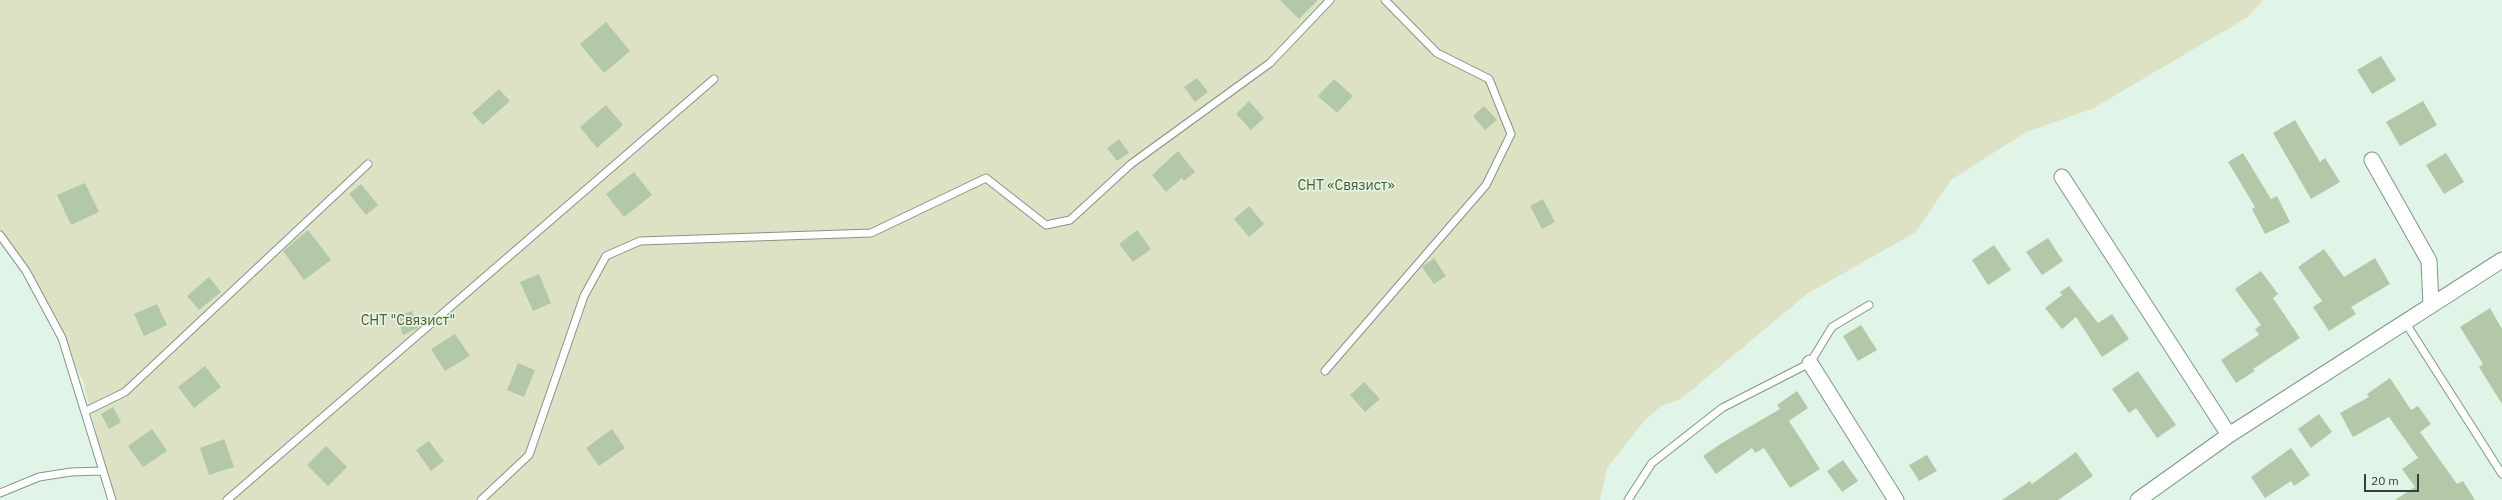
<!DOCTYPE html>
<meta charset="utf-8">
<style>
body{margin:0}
#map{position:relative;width:2502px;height:500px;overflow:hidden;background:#e0f5e8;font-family:"IBM Plex Sans",sans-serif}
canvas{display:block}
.scale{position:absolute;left:2364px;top:474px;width:55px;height:18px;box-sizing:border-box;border:2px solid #363f3a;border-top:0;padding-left:5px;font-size:12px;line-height:14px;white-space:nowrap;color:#363f3a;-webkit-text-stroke:3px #e0f5e8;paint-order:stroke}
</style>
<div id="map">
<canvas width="2502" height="500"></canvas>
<div class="scale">20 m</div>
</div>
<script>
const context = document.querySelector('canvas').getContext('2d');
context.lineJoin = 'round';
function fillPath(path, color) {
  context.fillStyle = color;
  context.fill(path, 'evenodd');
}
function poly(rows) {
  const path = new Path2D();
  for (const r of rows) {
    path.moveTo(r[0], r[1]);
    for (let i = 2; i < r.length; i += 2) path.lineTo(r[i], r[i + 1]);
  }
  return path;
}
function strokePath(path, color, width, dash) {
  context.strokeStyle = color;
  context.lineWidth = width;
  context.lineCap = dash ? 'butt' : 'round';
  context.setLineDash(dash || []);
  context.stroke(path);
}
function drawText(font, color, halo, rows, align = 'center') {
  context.font = font + ' "IBM Plex Sans",sans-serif';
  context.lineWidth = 3.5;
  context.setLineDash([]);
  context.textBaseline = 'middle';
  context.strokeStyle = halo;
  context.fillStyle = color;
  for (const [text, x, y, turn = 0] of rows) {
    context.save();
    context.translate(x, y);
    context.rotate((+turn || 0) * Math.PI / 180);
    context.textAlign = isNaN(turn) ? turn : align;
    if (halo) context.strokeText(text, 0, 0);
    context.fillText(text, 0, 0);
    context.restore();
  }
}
fillPath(poly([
 [0,0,2263,0,2248,17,2092,109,2026,132,1951,180,1916,232,1807,294,1681,399,1661,406,1645,420,1607,468,1600,500,113,500,83,381,33,286,0,244]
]), '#dee2c5');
fillPath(poly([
 [1280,0,1318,0,1299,19],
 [606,22,630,51,604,73,580,44],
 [2381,56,2396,80,2372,94,2357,70],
 [1197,78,1208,92,1195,102,1184,87],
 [1334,79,1353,96,1337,113,1318,96],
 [499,89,510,101,483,125,472,113],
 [1249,101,1264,118,1251,130,1236,114],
 [2423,101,2437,125,2400,146,2386,122],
 [606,105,623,125,597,148,580,127],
 [1484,106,1497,120,1485,130,1473,116],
 [2295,120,2320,162,2325,158,2340,182,2311,199,2273,133],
 [1119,139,1129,153,1117,161,1107,148],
 [1178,151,1195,172,1184,181,1182,178,1166,192,1152,175],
 [2243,153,2271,199,2277,196,2290,222,2265,234,2252,209,2255,207,2228,162],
 [2446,153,2464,182,2444,194,2426,165],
 [634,172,652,195,624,217,606,194],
 [85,183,99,212,71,225,57,195],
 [361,184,378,205,366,215,349,194],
 [1543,199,1555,222,1542,229,1530,206],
 [1249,206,1264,224,1249,237,1234,219],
 [308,230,331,260,304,280,283,251],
 [1137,230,1151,249,1133,262,1119,244],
 [2048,238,2063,261,2042,275,2026,252],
 [1994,245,2011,270,1988,285,1972,260],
 [2324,249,2344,277,2375,258,2390,284,2351,307,2356,314,2329,331,2313,307,2322,301,2298,267],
 [1434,258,1446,276,1434,284,1422,267],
 [2261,271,2278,294,2273,298,2300,338,2253,369,2255,371,2236,383,2221,360,2259,335,2255,329,2261,325,2235,289],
 [539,274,551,303,533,311,520,282],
 [209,277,221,292,199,310,187,296],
 [2069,286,2098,323,2112,314,2129,339,2102,357,2076,317,2062,329,2045,308,2062,295,2060,292],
 [157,304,167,325,144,336,134,314],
 [2490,308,2502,329,2502,404,2479,367,2483,364,2460,327],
 [412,311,418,328,403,335,397,316],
 [1861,325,1877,350,1858,361,1843,336],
 [455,334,470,356,445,371,431,349],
 [518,363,535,370,524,397,507,390],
 [205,366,221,387,194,408,178,387],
 [2138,371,2176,425,2157,438,2136,408,2129,413,2112,389],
 [2390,378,2411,410,2418,406,2431,424,2420,432,2457,484,2463,481,2475,500,2395,500,2415,487,2402,469,2418,458,2389,417,2353,437,2340,413,2369,397,2367,394],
 [1364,382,1380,399,1365,412,1350,395],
 [1797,391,1808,408,1789,421,1820,469,1790,488,1764,448,1755,453,1752,448,1716,474,1703,456,1722,443,1780,409,1777,405],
 [113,407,121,422,109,429,101,414],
 [2319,414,2332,432,2311,448,2298,429],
 [152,429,167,451,143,467,128,446],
 [612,429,625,448,599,466,586,448],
 [224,439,234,467,209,475,200,448],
 [429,441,444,461,431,471,416,450],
 [326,446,347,467,328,486,307,465],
 [2291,448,2310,475,2294,486,2291,481,2265,498,2251,477],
 [2076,452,2093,476,2058,500,2002,500,2030,481,2032,484],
 [1927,455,1937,471,1919,481,1909,465],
 [1843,460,1858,481,1842,492,1827,471]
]), '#b2c8a9');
const lane = poly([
 [0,235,26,271,62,338,112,500],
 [2405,322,2502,474],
 [1325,371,1486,185,1511,134,1489,79,1437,53,1385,0],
 [86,411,125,392,368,164],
 [0,493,39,477,71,472,102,471],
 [227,500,714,79],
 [481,500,529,455,584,296,606,256,640,241,871,233,986,178,1046,225,1070,220,1131,164,1270,63,1330,0],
 [1628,500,1652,463,1722,408,1810,363,1832,327,1869,305]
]);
const street = poly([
 [2372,160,2429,261,2431,305],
 [2062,177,2229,435],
 [1810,363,1896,500],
 [2138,500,2229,435,2502,260]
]);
strokePath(lane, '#829589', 9);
strokePath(street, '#829589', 17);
strokePath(lane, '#fff', 7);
strokePath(street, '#fff', 15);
drawText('14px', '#545a20', '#e0f5e8', [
 ["СНТ «Связист»",1346,186],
 ["СНТ \"Связист\"",408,321]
]);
</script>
